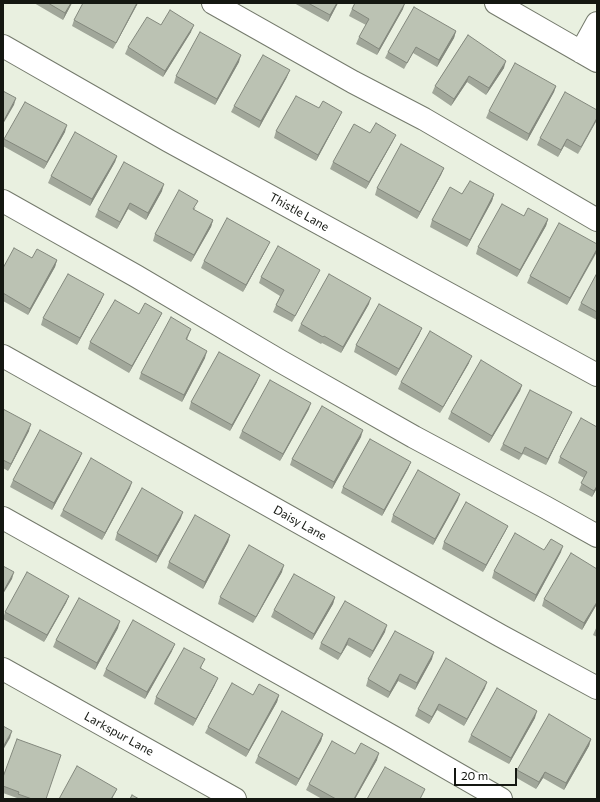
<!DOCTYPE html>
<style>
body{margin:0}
#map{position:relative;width:600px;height:802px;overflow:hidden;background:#e9f0e0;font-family:Commissioner,sans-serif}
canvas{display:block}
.frame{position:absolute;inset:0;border:4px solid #141711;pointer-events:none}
.scale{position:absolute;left:454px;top:768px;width:63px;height:18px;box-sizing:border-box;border:2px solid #141711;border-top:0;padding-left:5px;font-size:12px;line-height:14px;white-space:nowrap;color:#141711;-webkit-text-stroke:3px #fff;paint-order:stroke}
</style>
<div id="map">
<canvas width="600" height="802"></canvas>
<div class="frame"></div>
<div class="scale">20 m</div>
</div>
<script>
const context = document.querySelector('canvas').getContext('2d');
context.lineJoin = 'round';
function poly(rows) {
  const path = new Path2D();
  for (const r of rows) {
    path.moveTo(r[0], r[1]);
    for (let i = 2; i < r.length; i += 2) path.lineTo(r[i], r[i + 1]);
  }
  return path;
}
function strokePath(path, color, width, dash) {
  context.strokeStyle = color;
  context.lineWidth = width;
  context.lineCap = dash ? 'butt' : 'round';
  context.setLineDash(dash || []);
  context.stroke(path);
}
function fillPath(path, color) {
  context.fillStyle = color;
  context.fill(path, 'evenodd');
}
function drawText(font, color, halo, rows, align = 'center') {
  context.font = font + ' Commissioner,sans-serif';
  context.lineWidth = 3;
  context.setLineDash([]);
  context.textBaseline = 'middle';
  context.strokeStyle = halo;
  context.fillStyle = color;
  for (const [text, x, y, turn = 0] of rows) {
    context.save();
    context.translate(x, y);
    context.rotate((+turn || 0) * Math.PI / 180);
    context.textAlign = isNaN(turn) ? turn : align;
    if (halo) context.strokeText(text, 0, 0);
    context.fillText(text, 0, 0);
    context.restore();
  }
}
const minor = poly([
 [213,3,353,82,424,119,597,220],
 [496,3,597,61],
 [3,46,169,141,597,375],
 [581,52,597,23],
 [3,201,136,276,280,361,414,437,545,507,597,536],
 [3,356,501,636,597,688],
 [3,518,395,738,501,799],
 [3,669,235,799]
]);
strokePath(minor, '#747a6c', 24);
strokePath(minor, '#fff', 22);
fillPath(poly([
 [34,3,72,3,63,20],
 [138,3,113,49,72,26,74,20],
 [294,3,338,3,328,22],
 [352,9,403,9,377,55,356,44,359,37,366,25,349,16],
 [161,25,191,32,163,77,125,54,128,47],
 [456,31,454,38,437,67,413,53,404,69,385,58,388,52],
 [468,35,504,68,486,95,467,82,451,106,432,93,435,86],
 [239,62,215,105,174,83,176,76],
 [287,77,259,128,231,112,234,106],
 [556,86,554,92,527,141,486,118,489,111],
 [319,108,339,118,316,161,274,138,276,131],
 [597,110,578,154,564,146,558,157,537,145,540,138],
 [65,132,44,169,3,146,3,143,4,139],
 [370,133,393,141,366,189,330,169,333,162],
 [117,156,115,162,90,206,48,183,51,176],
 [444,168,441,175,417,219,375,195,377,188],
 [162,191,146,220,128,209,117,229,95,217,98,210],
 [462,194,494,194,492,201,467,247,430,227,432,220],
 [196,207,194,210,213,220,211,227,191,262,153,241,155,234],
 [524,216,548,219,546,226,517,277,476,254,478,247],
 [597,244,597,252,567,305,527,283,530,276],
 [267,248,243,292,201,268,204,261],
 [32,258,57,260,55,267,28,315,3,301,3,268],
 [597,273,597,320,578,310,581,303],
 [317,276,292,322,273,312,276,305,280,296,259,283,261,277],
 [101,301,77,345,41,325,43,318],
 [369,304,341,353,322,343,321,344,298,331,301,324],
 [162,313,159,319,129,373,88,349,90,342,139,314],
 [422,328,419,335,396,376,354,352,356,345],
 [191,329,187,340,205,358,182,402,139,379,141,373],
 [469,363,440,413,398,389,401,382],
 [257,382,230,431,189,409,191,402],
 [522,385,520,391,489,443,448,419,451,412],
 [3,409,29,431,8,471,3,468],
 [309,409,280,461,239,438,242,431],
 [572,412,569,418,546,465,523,454,519,460,500,450,503,444],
 [597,427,597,488,592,497,579,490,584,478,558,463,560,457],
 [361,437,332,489,290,465,292,459],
 [82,453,79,460,52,510,10,487,13,480],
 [411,462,408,469,382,516,341,493,343,487],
 [130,488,102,540,60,516,63,510],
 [458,500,433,545,391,522,393,515],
 [181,518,156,563,115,540,117,533],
 [508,526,505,532,483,572,442,549,444,542],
 [230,535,228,542,203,589,167,568,169,562],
 [561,552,534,602,492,578,494,571],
 [597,569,597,604,582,630,542,606,544,599],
 [282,572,253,623,218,604,220,597],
 [69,596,66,603,44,642,3,619,5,612],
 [335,597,333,604,312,640,271,617,274,610],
 [597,626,597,637,593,635],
 [118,628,95,670,53,647,56,640],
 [385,632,370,658,347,645,338,660,319,649,321,643],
 [172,651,145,699,103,676,106,669],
 [432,659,415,690,398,681,388,698,366,686,368,679],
 [202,666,201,668,215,685,193,726,154,704,156,697],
 [485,688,464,726,437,710,429,724,415,716,418,709],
 [253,695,279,695,277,702,246,757,205,733,208,727],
 [535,718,509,764,468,742,471,735],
 [323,734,321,741,296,786,255,763,258,756],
 [591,739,589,746,564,790,543,778,536,789,515,777,517,770],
 [355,754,377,760,355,799,322,799,306,790,309,784],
 [3,777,46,799,17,799,17,798,3,793]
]), '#a1a79a');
fillPath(poly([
 [71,3,72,3,63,20,65,13],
 [137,3,138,3,113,49,116,43],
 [337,3,338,3,328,22,330,15],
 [405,3,403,9,377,55,379,49],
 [194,25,191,32,163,77,165,71],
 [456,31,454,38,437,67,439,60],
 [241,55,239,62,215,105,217,99],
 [506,61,504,68,486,95,489,88],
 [290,70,287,77,259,128,261,121],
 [469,76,467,82,451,106,454,99],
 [556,86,554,92,527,141,529,134],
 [16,98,14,105,3,124,3,122],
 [342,112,339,118,316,161,318,155],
 [597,118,597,120,578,154,581,147],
 [67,125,65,132,44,169,47,162],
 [396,135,393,141,366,189,369,182],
 [567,139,564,146,558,157,561,150],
 [117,156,115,162,90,206,92,199],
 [444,168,441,175,417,219,420,212],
 [164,184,162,191,146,220,148,213],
 [494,194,492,201,467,247,470,240],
 [130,203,128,209,117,229,120,222],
 [548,219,546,226,517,277,520,270],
 [213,220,211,227,191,262,194,255],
 [270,242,267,248,243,292,246,285],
 [597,249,597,251,567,305,570,298],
 [57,260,55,267,28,315,30,309],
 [320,270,317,276,292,322,295,316],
 [104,294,101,301,77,345,80,338],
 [371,298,369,304,341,353,343,347],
 [162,313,159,319,129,373,132,366],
 [422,328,419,335,396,376,399,369],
 [207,351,205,358,182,402,184,395],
 [472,356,469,363,440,413,443,407],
 [260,375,257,382,230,431,232,425],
 [522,385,520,391,489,443,492,436],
 [311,403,309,409,280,461,283,454],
 [572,412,569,418,546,465,548,459],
 [31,424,29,431,8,471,11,464],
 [363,430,361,437,332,489,334,482],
 [82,453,79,460,52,510,54,503],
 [411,462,408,469,382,516,384,510],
 [132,482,130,488,102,540,105,533],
 [597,486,597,488,592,497,594,491],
 [460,494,458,500,433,545,435,539],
 [183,512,181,518,156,563,158,556],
 [508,526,505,532,483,572,486,565],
 [230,535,228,542,203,589,205,582],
 [563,546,561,552,534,602,536,595],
 [284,565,282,572,253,623,256,617],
 [14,572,12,579,3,594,3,592],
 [69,596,66,603,44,642,47,635],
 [335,597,333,604,312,640,314,634],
 [597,602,597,604,582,630,584,623],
 [120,621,118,628,95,670,97,663],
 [387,625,385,632,370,658,373,651],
 [349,638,347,645,338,660],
 [175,644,172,651,145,699,147,692],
 [434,652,432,659,415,690,417,683],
 [400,674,398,681,388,698,390,692],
 [218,678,215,685,193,726,196,719],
 [487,682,485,688,464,726,467,719],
 [279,695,277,702,246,757,249,750],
 [439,704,437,710,429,724,432,717],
 [537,711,535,718,509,764,511,758],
 [12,731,10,738,3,750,3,747],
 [323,734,321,741,296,786,299,779],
 [591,739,589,746,564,790,566,783],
 [379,753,377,760,355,799,354,799],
 [545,772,543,778,536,789,539,782],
 [117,789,112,799,111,799]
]), '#83887d');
const building = poly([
 [48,3,71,3,65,13,48,3],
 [83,3,137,3,116,43,74,20,83,3],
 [308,3,337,3,330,15,308,3],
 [355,3,405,3,379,49,359,37,369,19,352,9,355,3],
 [414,7,456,31,439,60,416,47,407,63,388,52,414,7],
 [170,10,194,25,165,71,128,47,147,17,161,25,170,10],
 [200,32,241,55,217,99,176,76,200,32],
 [468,35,506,61,489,88,469,76,454,99,435,86,468,35],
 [263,55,290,70,261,121,234,106,263,55],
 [515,63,556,86,529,134,489,111,515,63],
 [3,91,16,98,3,122,3,91],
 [565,92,597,110,597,118,581,147,567,139,561,150,540,138,565,92],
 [296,96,319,108,323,101,342,112,318,155,276,131,296,96],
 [25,102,67,125,47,162,4,139,25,102],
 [376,123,396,135,369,182,333,162,354,124,370,133,376,123],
 [75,132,117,156,92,199,51,176,75,132],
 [401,144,444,168,420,212,377,188,401,144],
 [124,162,164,184,148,213,130,203,120,222,98,210,124,162],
 [470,181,494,194,470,240,432,220,450,187,462,194,470,181],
 [179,190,198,201,193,209,213,220,194,255,155,234,179,190],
 [502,204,524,216,528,208,548,219,520,270,478,247,502,204],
 [227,218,270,242,246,285,204,261,227,218],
 [559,223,597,244,597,249,570,298,530,276,559,223],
 [278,246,320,270,295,316,276,305,284,290,261,277,278,246],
 [14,248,32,258,37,249,57,260,30,309,3,293,3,268,14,248],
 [597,273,597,312,581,303,597,273],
 [68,274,104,294,80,338,43,318,68,274],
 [329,274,371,298,343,347,324,336,323,337,301,324,329,274],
 [115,300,139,314,145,303,162,313,132,366,90,342,115,300],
 [379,304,422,328,399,369,356,345,379,304],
 [171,317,191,329,186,339,207,351,184,395,141,373,171,317],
 [430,331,472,356,443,407,401,382,430,331],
 [219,352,260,375,232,425,191,402,219,352],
 [481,360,522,385,492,436,451,412,481,360],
 [270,380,311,403,283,454,242,431,270,380],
 [530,390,572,412,548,459,525,447,522,454,503,444,530,390],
 [322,406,363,430,334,482,292,459,322,406],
 [3,409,31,424,11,464,3,460,3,409],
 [581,418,597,427,597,486,594,491,581,483,587,472,560,457,581,418],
 [40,430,82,453,54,503,13,480,40,430],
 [370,439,411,462,384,510,343,487,370,439],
 [91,458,132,482,105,533,63,510,91,458],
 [418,470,460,494,435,539,393,515,418,470],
 [142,488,183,512,158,556,117,533,142,488],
 [466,502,508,526,486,565,444,542,466,502],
 [195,515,230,535,205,582,169,562,195,515],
 [515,533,544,550,551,539,563,546,536,595,494,571,515,533],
 [249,545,284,565,256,617,220,597,249,545],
 [571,553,597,569,597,602,584,623,544,599,571,553],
 [3,566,14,572,3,592,3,566],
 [27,572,69,596,47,635,5,612,27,572],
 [294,574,335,597,314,634,274,610,294,574],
 [79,598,120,621,97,663,56,640,79,598],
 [345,601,387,625,373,651,349,638,341,654,321,643,345,601],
 [133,620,175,644,147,692,106,669,133,620],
 [395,631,434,652,417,683,400,674,390,692,368,679,395,631],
 [184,648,205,659,200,668,218,678,196,719,156,697,184,648],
 [446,658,487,682,467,719,439,704,432,717,418,709,446,658],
 [232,683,253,695,259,684,279,695,249,750,208,727,232,683],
 [497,688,537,711,511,758,471,735,497,688],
 [282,711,323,734,299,779,258,756,282,711],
 [549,714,591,739,566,783,545,772,539,782,517,770,549,714],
 [3,726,12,731,3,747,3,726],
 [17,739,61,755,46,799,32,799,18,794,19,792,3,786,3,777,17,739],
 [332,741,355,754,361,743,379,753,354,799,336,799,309,784,332,741],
 [77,766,117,789,111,799,59,799,77,766],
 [385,767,425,789,420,799,367,799,385,767],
 [132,795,139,799,130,799,132,795]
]);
fillPath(building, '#bbc2b3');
strokePath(building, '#83887d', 1);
drawText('12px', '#141711', '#fff', [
 ["Thistle Lane",299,212,29],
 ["Daisy Lane",300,523,29],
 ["Larkspur Lane",119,734,29]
]);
</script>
